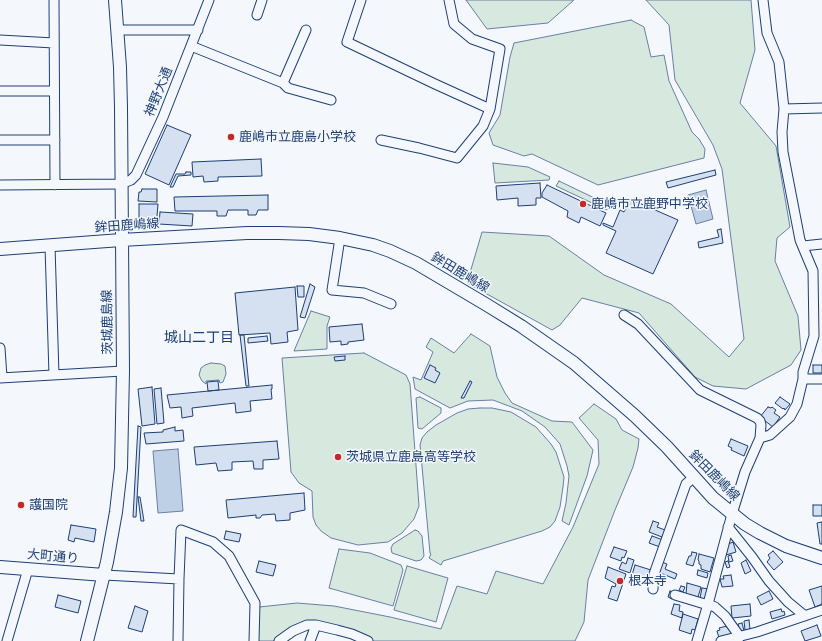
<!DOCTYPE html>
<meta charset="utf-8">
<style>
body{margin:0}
canvas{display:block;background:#f4f7fb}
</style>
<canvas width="822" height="641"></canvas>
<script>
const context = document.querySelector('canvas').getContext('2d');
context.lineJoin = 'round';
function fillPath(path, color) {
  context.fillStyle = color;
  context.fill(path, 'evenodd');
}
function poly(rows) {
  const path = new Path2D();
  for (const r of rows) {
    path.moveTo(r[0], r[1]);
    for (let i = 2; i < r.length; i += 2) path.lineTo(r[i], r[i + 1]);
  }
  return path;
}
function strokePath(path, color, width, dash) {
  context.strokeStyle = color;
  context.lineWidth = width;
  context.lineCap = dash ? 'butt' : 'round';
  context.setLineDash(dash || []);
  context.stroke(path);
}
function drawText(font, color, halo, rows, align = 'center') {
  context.font = font + ' "Space Grotesk","Noto Sans JP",sans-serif';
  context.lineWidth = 3;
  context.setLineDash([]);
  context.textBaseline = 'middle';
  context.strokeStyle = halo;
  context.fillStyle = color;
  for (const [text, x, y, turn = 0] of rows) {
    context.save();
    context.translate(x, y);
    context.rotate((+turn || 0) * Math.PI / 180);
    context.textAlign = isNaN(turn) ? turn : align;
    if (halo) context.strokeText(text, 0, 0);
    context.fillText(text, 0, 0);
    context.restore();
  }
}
const green = poly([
 [466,0,574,0,548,23,487,29,466,0],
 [646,0,751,0,755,50,740,103,776,146,790,227,777,238,775,261,798,316,801,350,791,365,746,389,713,386,695,377,639,313,582,298,560,325,552,330,467,283,482,232,549,236,604,275,671,304,729,357,744,339,722,169,713,145,675,80,669,25,646,0],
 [631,20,644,27,651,57,664,55,669,81,692,132,699,139,705,149,704,158,598,185,532,154,524,156,493,145,489,133,500,115,510,57,514,43,631,20],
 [493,163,528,167,550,177,549,180,495,183,493,163],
 [559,181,609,205,607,210,556,186,559,181],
 [311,311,330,317,327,326,327,349,294,351,311,311],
 [471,334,490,346,497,377,505,393,512,403,552,421,572,422,593,450,587,476,569,525,562,521,566,503,569,476,567,466,560,444,545,427,522,411,493,400,468,401,450,408,415,389,413,377,421,380,433,352,426,347,431,338,454,353,471,334],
 [364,353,406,375,410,384,419,506,414,519,402,533,388,542,358,545,331,538,321,531,316,525,313,517,312,491,299,483,291,472,282,358,364,353],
 [211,363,221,364,225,366,226,374,223,382,220,383,219,380,206,381,206,384,202,381,199,375,201,368,205,365,211,363],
 [420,397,441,408,441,413,422,429,418,428,416,398,420,397],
 [594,404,616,419,622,430,639,439,638,448,633,467,615,510,588,580,584,622,575,641,371,641,327,624,286,633,273,641,257,641,259,607,297,603,334,606,390,617,441,629,457,586,487,594,496,571,543,584,573,527,599,464,598,440,579,418,594,404],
 [480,408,492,408,511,412,536,427,551,444,556,452,564,477,563,487,560,507,555,521,550,527,542,531,443,561,441,565,429,558,431,554,430,553,420,445,422,438,427,432,436,425,457,413,468,409,480,408],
 [415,530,418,531,422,536,424,556,421,560,416,561,392,553,391,548,393,544,415,530],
 [339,549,370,553,401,565,403,570,393,606,329,588,339,549],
 [407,566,448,578,436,622,394,610,407,566]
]);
fillPath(green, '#d7e8df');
strokePath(green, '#687fa3', 1);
const water = poly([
 [706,190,713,219,696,224,688,195,706,190],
 [178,449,183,511,158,513,153,451,178,449]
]);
fillPath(water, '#bed0e5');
strokePath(water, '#687fa3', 1);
const building = poly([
 [167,125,191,135,169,185,145,174,167,125],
 [261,159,262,176,218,177,218,181,204,182,203,176,193,177,192,162,261,159],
 [715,170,716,175,668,188,666,182,715,170],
 [186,172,191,172,191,175,178,176,173,187,170,187,176,174,185,174,186,172],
 [540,183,541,198,536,198,536,205,518,206,518,198,497,200,496,186,540,183],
 [547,185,606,213,600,226,581,217,579,223,567,217,568,211,542,197,542,193,547,185],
 [142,189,157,189,157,202,138,201,139,192,141,192,142,189],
 [268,195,268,210,258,210,256,215,248,215,248,210,228,210,226,216,217,216,217,211,175,211,174,197,268,195],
 [630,199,678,220,653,274,606,253,616,231,603,225,603,223,613,227,620,210,624,212,630,199],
 [139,204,158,204,156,228,139,229,139,204],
 [160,212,193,214,192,226,159,224,160,212],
 [721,229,723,243,699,248,698,242,719,237,717,230,721,229],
 [310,284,315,287,305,318,300,317,310,284],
 [297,286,304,286,304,297,298,297,297,286],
 [295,287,298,330,287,332,288,342,271,344,270,333,239,335,235,293,295,287],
 [362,324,364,340,348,342,348,344,341,345,341,341,330,342,329,327,362,324],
 [240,335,244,335,249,386,246,386,240,335],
 [267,336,268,341,248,343,248,338,267,336],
 [345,356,345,360,335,361,334,357,345,356],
 [430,365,436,368,435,370,440,373,435,383,424,378,430,365],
 [813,365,822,365,822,373,813,373,813,365],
 [218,381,219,390,208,391,207,382,218,381],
 [470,381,472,382,464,398,461,398,470,381],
 [272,385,272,389,271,389,272,399,250,401,251,411,236,413,235,403,192,408,193,416,182,418,181,407,170,408,167,395,272,385],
 [152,387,155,424,142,426,138,389,152,387],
 [161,388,164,423,157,424,154,389,161,388],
 [780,397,790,404,785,410,784,408,783,409,775,403,780,397],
 [768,407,771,408,772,407,776,410,774,413,780,417,773,427,760,417,768,407],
 [138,426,141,427,136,517,133,517,138,426],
 [175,427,175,431,183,430,184,441,146,444,144,433,163,432,163,430,175,427],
 [731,439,748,446,744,456,731,450,732,448,728,446,731,439],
 [277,441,279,459,263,460,263,469,254,469,253,461,232,462,232,470,218,471,216,463,196,465,194,447,277,441],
 [304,493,305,510,290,513,290,520,276,521,275,514,262,515,260,518,256,518,256,515,228,518,226,500,304,493],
 [138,497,140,497,144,521,141,521,138,497],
 [813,505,822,505,822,516,813,516,813,505],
 [653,521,659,523,657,527,665,530,662,537,649,532,653,521],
 [822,522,822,544,820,544,817,523,822,522],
 [71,525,96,529,94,542,75,538,74,542,68,540,71,525],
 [226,531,241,534,239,542,224,539,226,531],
 [652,536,663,540,660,547,649,543,652,536],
 [733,542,736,552,726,555,728,544,733,542],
 [614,547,627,551,624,558,622,557,621,561,610,557,614,547],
 [773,551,783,562,774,570,767,562,770,558,768,555,773,551],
 [692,552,697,553,693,566,686,564,689,556,691,556,692,552],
 [699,554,714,558,710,572,701,569,701,565,699,564,699,561,698,560,699,554],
 [731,555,733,561,729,562,728,556,731,555],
 [628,558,634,560,630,573,619,569,622,562,626,564,628,558],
 [746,560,751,571,745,574,741,563,746,560],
 [259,561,276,565,273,576,256,572,259,561],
 [728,561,730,567,727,568,725,562,728,561],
 [662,562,667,564,665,569,677,574,675,579,658,572,662,562],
 [635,565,651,570,648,580,632,575,635,565],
 [608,567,626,574,617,601,608,598,612,586,615,587,616,584,605,578,608,567],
 [698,570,708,573,707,578,697,575,698,570],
 [731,575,733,586,722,587,720,579,724,579,723,576,731,575],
 [687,583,701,587,698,597,686,594,687,583],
 [681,586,685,587,683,592,679,590,681,586],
 [822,586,822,604,815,607,809,590,822,586],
 [702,588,709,589,706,600,700,598,702,588],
 [670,591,674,592,672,599,668,597,670,591],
 [769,591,773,599,761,605,757,597,769,591],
 [58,595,81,601,78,613,55,607,58,595],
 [674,604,680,605,679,611,683,612,682,618,671,614,674,604],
 [750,604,751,616,732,618,731,606,750,604],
 [135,606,148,611,142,632,128,628,135,606],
 [781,609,782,612,784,611,785,615,772,619,770,612,781,609],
 [683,614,698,619,695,630,692,629,691,634,679,630,683,614],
 [749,620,750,629,745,630,744,621,749,620],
 [742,623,744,631,740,632,738,624,742,623],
 [817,625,821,636,805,641,801,631,817,625],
 [727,626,727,628,730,628,732,635,719,638,717,631,720,630,719,628,727,626]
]);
fillPath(building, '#d5e0f0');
strokePath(building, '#1d3f73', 1);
const minor = poly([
 [54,0,55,185],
 [361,0,347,42,435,84,490,109],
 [257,15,262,0],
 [117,30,198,30],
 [0,40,54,43],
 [191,46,283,83,288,88,331,100],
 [283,83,306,30],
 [0,91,54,91],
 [784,109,822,108],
 [0,140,55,140],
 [381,140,419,148,457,158,483,126,490,109,500,49,472,39,454,24,449,0],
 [0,185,121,184,131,180,136,175,163,117,209,0],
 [340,238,332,290,364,293,391,304],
 [50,246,54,375],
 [803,246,822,244],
 [624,315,638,324,700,390,757,418,760,421,761,425,760,438,745,472,732,514,708,604,697,641],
 [0,348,2,377],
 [0,378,123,371],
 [803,379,822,379],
 [760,438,770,435,790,417,797,404,803,379,803,372,814,336,813,271,800,240,783,152,782,132,784,109,779,62,767,33,763,0],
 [728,527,752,557,769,581,788,602,805,616],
 [104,575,179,579],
 [653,589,654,574,686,484,694,477],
 [675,595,708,605],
 [708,604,715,607,725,616,740,637],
 [7,641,28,569],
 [178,641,179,579,181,530,213,542,229,556,255,603,254,641],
 [279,641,293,631,307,625,316,625,337,630,352,634,368,641],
 [310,641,316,625],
 [721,641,757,632,822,610]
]);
const major = poly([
 [0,249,121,240,247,233,279,233,309,234,340,238,373,245,390,251,416,263,487,305,521,326,574,363,635,416,667,447,713,498,745,524,760,533,786,546,822,558],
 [0,567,104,575],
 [87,641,107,562,116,512,121,468,123,371,121,108,120,67,115,0]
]);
strokePath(minor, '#1d3f73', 11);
strokePath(major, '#1d3f73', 14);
strokePath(minor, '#f4f7fb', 9);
strokePath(major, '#f4f7fb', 12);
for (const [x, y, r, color] of [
 [231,137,4,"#c62828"],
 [583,204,4,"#c62828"],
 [338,457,4,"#c62828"],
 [21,505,4,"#c62828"],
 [620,581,4,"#c62828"]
]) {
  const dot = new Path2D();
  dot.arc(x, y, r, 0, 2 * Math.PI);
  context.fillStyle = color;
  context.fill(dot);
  strokePath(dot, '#f4f7fb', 1.5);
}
drawText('13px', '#1d3f73', '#f4f7fb', [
 ["神野大通",159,92,-68],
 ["鉾田鹿嶋線",127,226,-4],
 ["鉾田鹿嶋線",460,273,31],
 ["茨城鹿島線",108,322,-91],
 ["鉾田鹿嶋線",714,476,45],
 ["大町通り",53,557,5]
]);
drawText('13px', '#1d3f73', '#f4f7fb', [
 ["鹿嶋市立鹿島小学校",239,137],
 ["鹿嶋市立鹿野中学校",591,204],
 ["茨城県立鹿島高等学校",346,457],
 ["護国院",29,505],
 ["根本寺",628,581]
], 'left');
drawText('14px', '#1d3f73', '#f4f7fb', [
 ["城山二丁目",199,338]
]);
</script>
